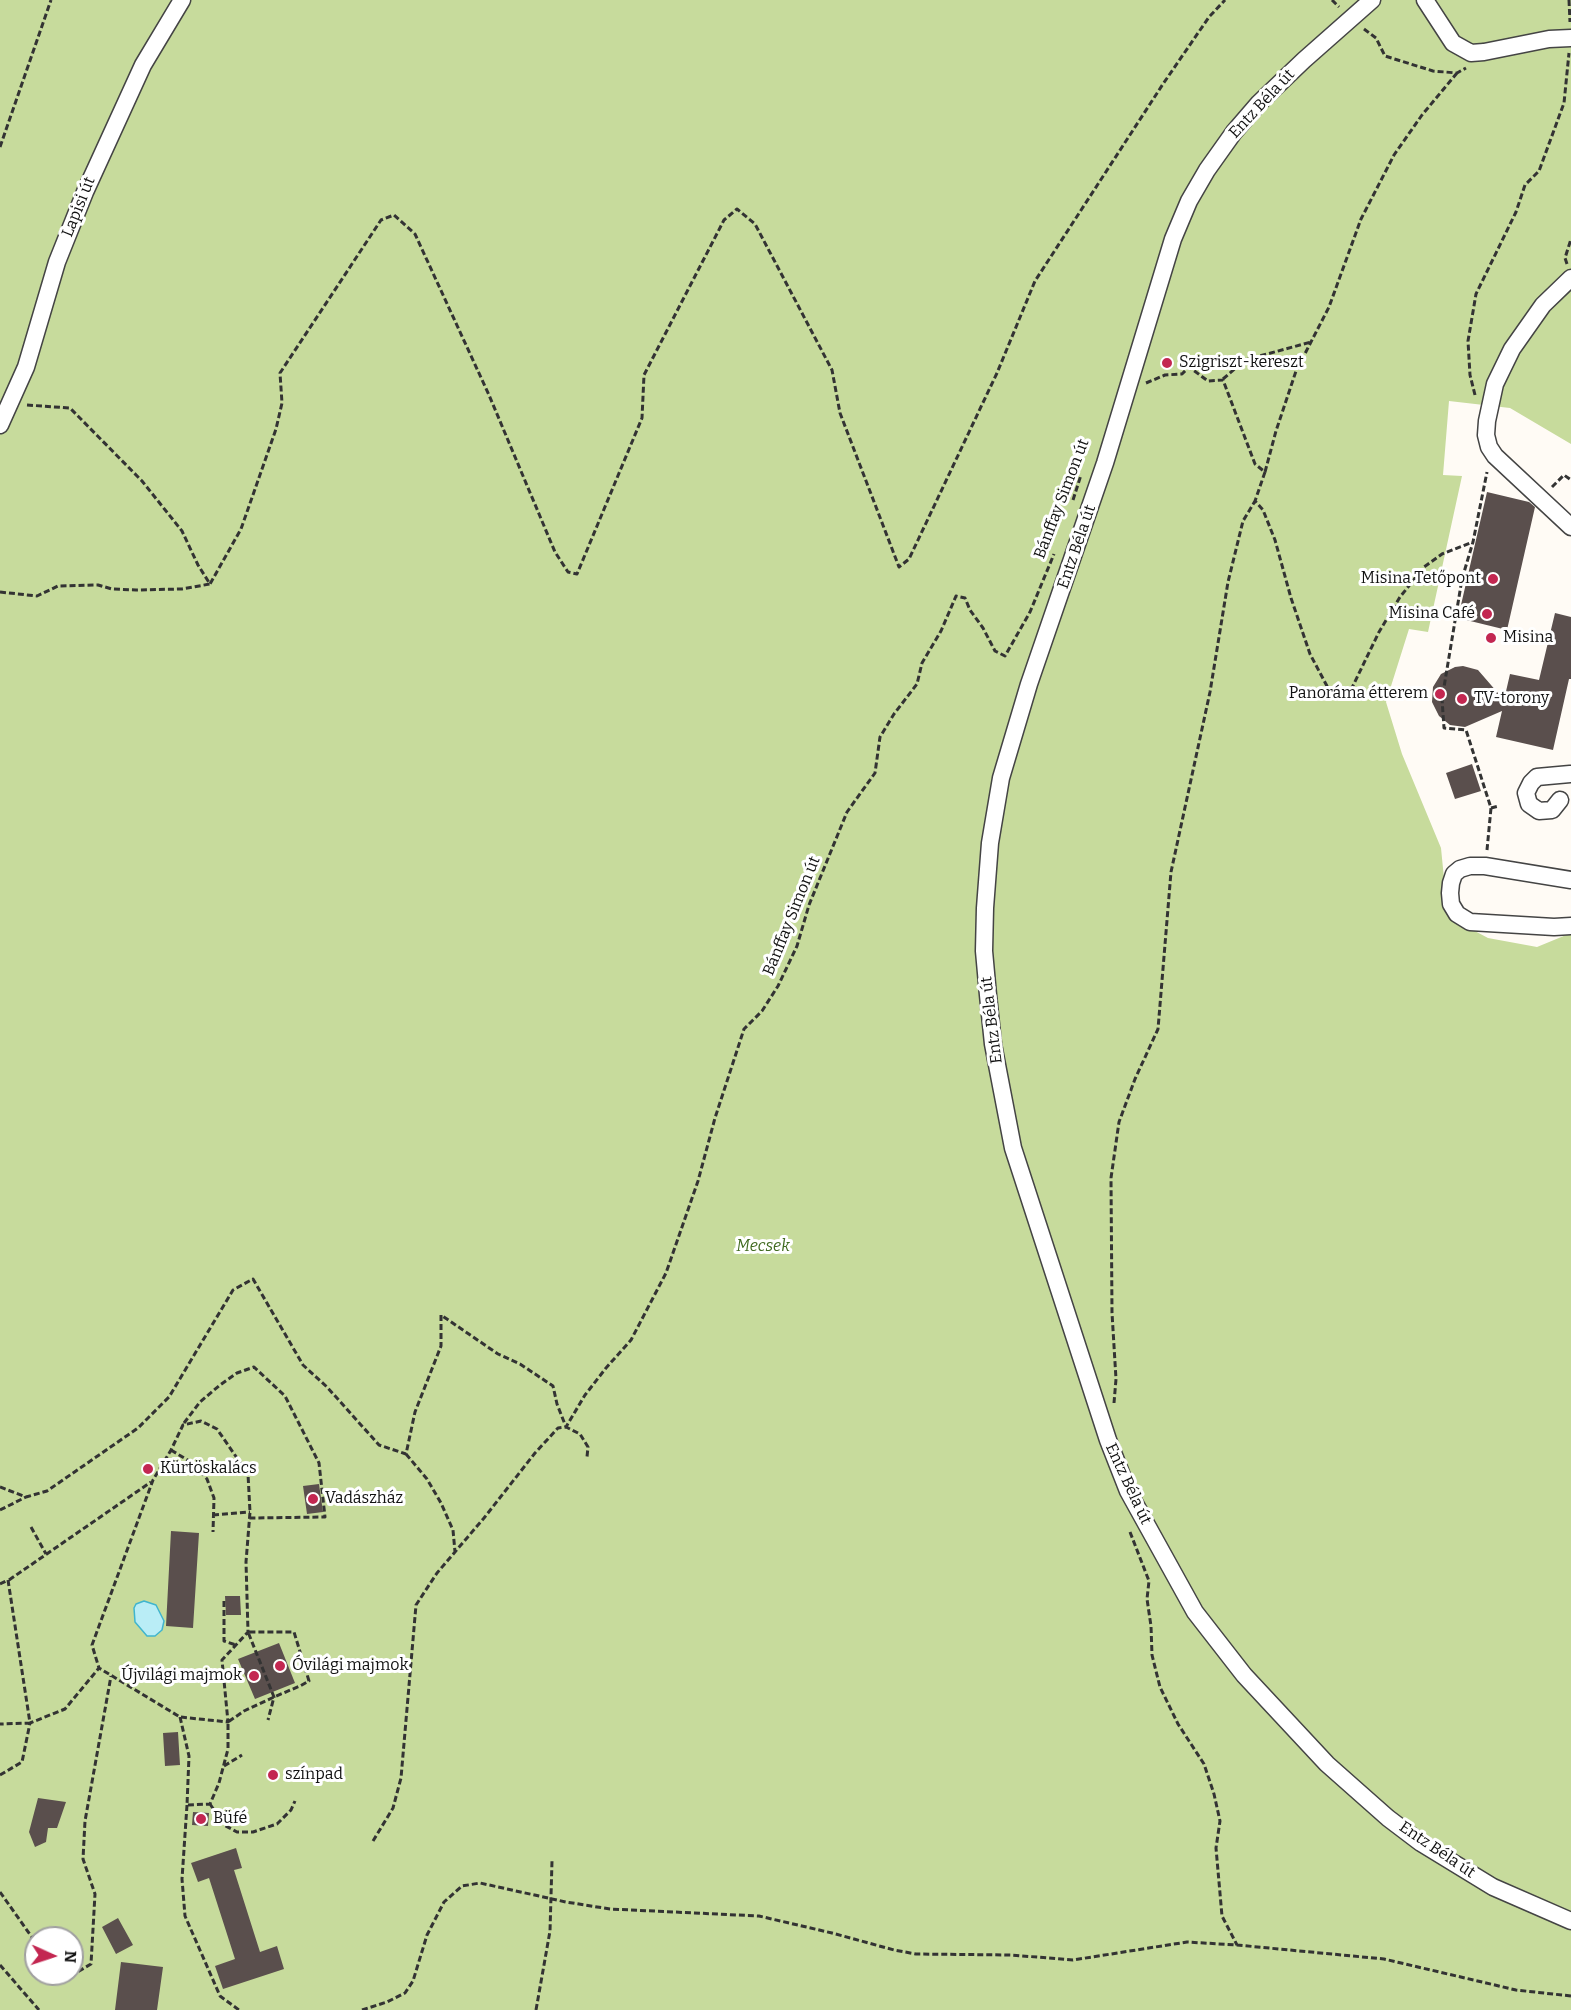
<!DOCTYPE html>
<meta charset="utf-8">
<style>
body{margin:0}
#map{position:relative;width:1571px;height:2010px;overflow:hidden;background:#fffbf5;font-family:Bitter,serif}
canvas{display:block}
.north{position:absolute;left:24px;top:1926px;width:60px;height:60px;box-sizing:border-box;background:#fff;border:2px solid #a0a0a0;border-radius:50%;rotate:93deg;font-size:16px;font-weight:700;line-height:24px;text-align:center;color:#111}
.north::after{content:'';display:block;margin:auto;width:21px;height:27px;background:#c32751;clip-path:polygon(50% 0,100% 100%,50% 72%,0 100%)}
</style>
<div id="map">
<canvas width="1571" height="2010"></canvas>
<div class="north">N</div>
</div>
<script>
const context = document.querySelector('canvas').getContext('2d');
context.lineJoin = 'round';
function fillPath(path, color) {
  context.fillStyle = color;
  context.fill(path, 'evenodd');
}
function poly(rows) {
  const path = new Path2D();
  for (const r of rows) {
    path.moveTo(r[0], r[1]);
    for (let i = 2; i < r.length; i += 2) path.lineTo(r[i], r[i + 1]);
  }
  return path;
}
function strokePath(path, color, width, dash) {
  context.strokeStyle = color;
  context.lineWidth = width;
  context.lineCap = dash ? 'butt' : 'round';
  context.setLineDash(dash || []);
  context.stroke(path);
}
function drawText(font, color, halo, rows, align = 'center') {
  context.font = font + ' Bitter,serif';
  context.lineWidth = 6;
  context.setLineDash([]);
  context.textBaseline = 'middle';
  context.strokeStyle = halo;
  context.fillStyle = color;
  for (const [text, x, y, turn = 0] of rows) {
    context.save();
    context.translate(x, y);
    context.rotate((+turn || 0) * Math.PI / 180);
    context.textAlign = isNaN(turn) ? turn : align;
    if (halo) context.strokeText(text, 0, 0);
    context.fillText(text, 0, 0);
    context.restore();
  }
}
fillPath(poly([
 [0,0,1571,0,1571,444,1510,408,1449,401,1443,475,1462,476,1428,632,1409,629,1386,702,1402,754,1441,848,1447,909,1454,920,1488,938,1537,947,1571,933,1571,2010,0,2010],
 [36,1938,72,1938,72,1974,36,1974]
]), '#c7db9c');
const water = poly([
 [144,1601,156,1605,164,1621,162,1630,155,1636,147,1636,135,1622,134,1608,136,1604,144,1601]
]);
fillPath(water, '#b9edf6');
strokePath(water, '#40b5ce', 1.5);
fillPath(poly([
 [1487,492,1529,502,1535,507,1507,630,1458,618],
 [1555,613,1571,617,1571,679,1569,679,1553,750,1496,737,1502,711,1465,727,1450,725,1439,716,1432,702,1433,687,1441,674,1455,667,1463,666,1478,670,1504,700,1510,674,1539,680],
 [1472,764,1481,791,1455,799,1446,773],
 [319,1484,323,1512,307,1514,303,1486],
 [171,1531,199,1533,193,1628,166,1626],
 [225,1596,240,1596,241,1615,226,1615],
 [279,1643,295,1683,255,1699,238,1659],
 [178,1732,180,1765,165,1766,163,1733],
 [38,1798,66,1802,57,1828,48,1828,46,1842,35,1847,29,1832],
 [193,1812,209,1813,208,1826,192,1825],
 [236,1848,242,1868,234,1870,260,1952,277,1946,284,1969,223,1989,215,1966,235,1959,209,1878,198,1882,191,1863],
 [118,1918,133,1945,116,1954,102,1927],
 [121,1962,163,1967,157,2010,115,2010]
]), '#5a4f4d');
const minor = poly([
 [1372,0,1304,60,1259,103,1234,132,1207,170,1189,201,1173,239,1105,463,1029,684,1001,778,990,843,985,908,984,951,988,995,993,1044,1013,1148,1108,1440,1128,1491,1195,1612,1244,1675,1327,1764,1388,1818,1421,1843,1493,1887,1571,1921],
 [1425,0,1453,43,1471,53,1484,52,1549,39,1571,38],
 [1571,278,1543,305,1512,349,1495,384,1487,421,1486,435,1489,447,1495,456,1571,527],
 [0,425,26,367,57,262,85,192,143,65,182,0],
 [1560,800,1552,810,1539,811,1529,804,1526,793,1531,783,1537,777,1570,774],
 [1571,880,1485,866,1470,866,1460,869,1454,874,1451,883,1450,893,1451,904,1457,914,1470,922,1554,927,1571,926]
]);
strokePath(minor, '#444', 19);
strokePath(poly([
 [1332,0,1339,7],
 [1569,0,1570,22],
 [1364,29,1376,38,1385,56,1433,71,1457,73,1466,68],
 [0,147,51,0],
 [1567,264,1565,258,1571,239],
 [1223,379,1245,360,1311,342],
 [1146,383,1165,375,1182,374,1189,367,1208,381,1223,380,1255,464,1265,472,1255,501,1263,510,1275,540,1291,598,1310,654,1328,688,1348,696,1379,632,1400,597,1424,567,1442,554,1473,542],
 [1475,395,1470,375,1468,341,1476,294,1516,212,1525,185,1539,171,1564,103,1569,53],
 [27,405,70,408,142,481,182,531,198,565,210,584,241,529,276,429,282,403,280,373,381,220,394,215,415,234,489,395,555,552,568,572,577,574,642,418,644,375,724,220,737,209,755,224,832,370,840,413,899,567,909,559,997,373,1035,281,1163,84,1209,17,1225,0],
 [1265,472,1276,431,1296,371,1329,307,1361,219,1394,155,1422,115,1457,73],
 [1552,487,1564,475,1571,480],
 [1073,500,1081,475],
 [0,592,37,596,58,586,98,585,112,589,136,590,182,589,210,584],
 [1491,808,1499,806],
 [1487,850,1491,808,1466,730,1444,728,1442,699,1462,579,1473,542,1487,472],
 [1114,1403,1116,1379,1112,1313,1111,1178,1119,1122,1135,1079,1158,1029,1171,872,1210,692,1228,582,1243,521,1255,501],
 [184,1423,200,1402,220,1385,237,1373,254,1367,285,1396,319,1463,325,1517,249,1518],
 [171,1450,194,1464,207,1479,214,1498,213,1532],
 [406,1454,427,1479,441,1503,453,1530,455,1552],
 [0,1487,26,1497,47,1491,138,1428,169,1397,233,1290,253,1279,303,1365,327,1387,379,1445,406,1454,415,1412,441,1346,441,1315,498,1354,520,1364,553,1386,557,1404,566,1427,585,1395,606,1368,631,1340,666,1273,698,1181,715,1118,744,1029,762,1011,778,986,797,946,809,905,847,812,875,773,880,737,894,714,917,684,922,663,941,631,956,596,965,598,970,610,983,628,995,651,1005,656,1030,612,1054,554],
 [0,1510,26,1497],
 [213,1515,250,1512],
 [31,1527,46,1554],
 [1130,1532,1149,1581,1147,1599,1151,1626,1152,1655,1160,1687,1178,1724,1204,1764,1214,1794,1220,1821,1216,1848,1222,1916,1237,1945],
 [9,1580,151,1482],
 [0,1584,8,1580,30,1723,0,1724],
 [224,1601,224,1641,236,1645],
 [180,1717,189,1756,187,1805,210,1804,219,1783,228,1749,228,1722,244,1711,274,1697,300,1686,309,1681,294,1632,248,1632,274,1697,268,1720],
 [224,1766,242,1755],
 [0,1775,22,1762,30,1723,65,1709,99,1668,92,1645,153,1480,171,1450,183,1425,201,1421,217,1429,248,1474,250,1512,246,1562,248,1632,222,1660,228,1722,180,1717,99,1668],
 [210,1804,224,1825,237,1832,253,1832,277,1824,291,1810,295,1801],
 [187,1805,182,1879,185,1916,220,1996,239,2010],
 [373,1841,393,1808,401,1778,416,1605,437,1573,484,1518,535,1453,558,1428,566,1427,580,1434,588,1447,587,1457],
 [0,1892,36,1943],
 [0,1965,39,2010],
 [58,1974,62,1981,91,1964,95,1894,83,1859,85,1821,111,1676],
 [362,2010,387,2002,405,1993,413,1981,427,1935,444,1902,462,1886,480,1883,566,1902,610,1909,759,1916,832,1933,894,1950,916,1954,1011,1955,1073,1960,1187,1942,1237,1945,1384,1959,1516,1990,1571,1996],
 [536,2010,550,1931,552,1861]
]), '#333', 3, [6, 3]);
strokePath(minor, '#fff', 16);
for (const [x, y, r, color] of [
 [1167,363,6,"#c32751"],
 [1493,579,6,"#c32751"],
 [1487,614,6,"#c32751"],
 [1491,638,6,"#c32751"],
 [1440,694,6,"#c32751"],
 [1462,699,6,"#c32751"],
 [148,1469,6,"#c32751"],
 [313,1499,6,"#c32751"],
 [280,1666,6,"#c32751"],
 [254,1676,6,"#c32751"],
 [273,1775,6,"#c32751"],
 [201,1819,6,"#c32751"]
]) {
  const dot = new Path2D();
  dot.arc(x, y, r, 0, 2 * Math.PI);
  context.fillStyle = color;
  context.fill(dot);
  strokePath(dot, '#fff', 2);
}
drawText('16px', '#111', '#fff', [
 ["Entz Béla út",1262,104,-47],
 ["Lapisi út",79,207,-68],
 ["Bánffay Simon út",1062,499,-69],
 ["Entz Béla út",1077,547,-71],
 ["Bánffay Simon út",792,916,-68],
 ["Entz Béla út",992,1020,-97],
 ["Entz Béla út",1128,1484,65],
 ["Entz Béla út",1437,1850,34]
]);
drawText('16px', '#111', '#fff', [
 ["Szigriszt-kereszt",1179,363],
 ["Misina Tetőpont",1481,579,"right"],
 ["Misina Café",1475,614,"right"],
 ["Misina",1503,638],
 ["Panoráma étterem",1428,694,"right"],
 ["TV-torony",1474,699],
 ["Kürtöskalács",160,1469],
 ["Vadászház",325,1499],
 ["Óvilági majmok",292,1666],
 ["Újvilági majmok",242,1676,"right"],
 ["színpad",285,1775],
 ["Büfé",213,1819]
], 'left');
drawText('italic 16px', '#406a20', '#fff', [
 ["Mecsek",763,1247]
]);
</script>
